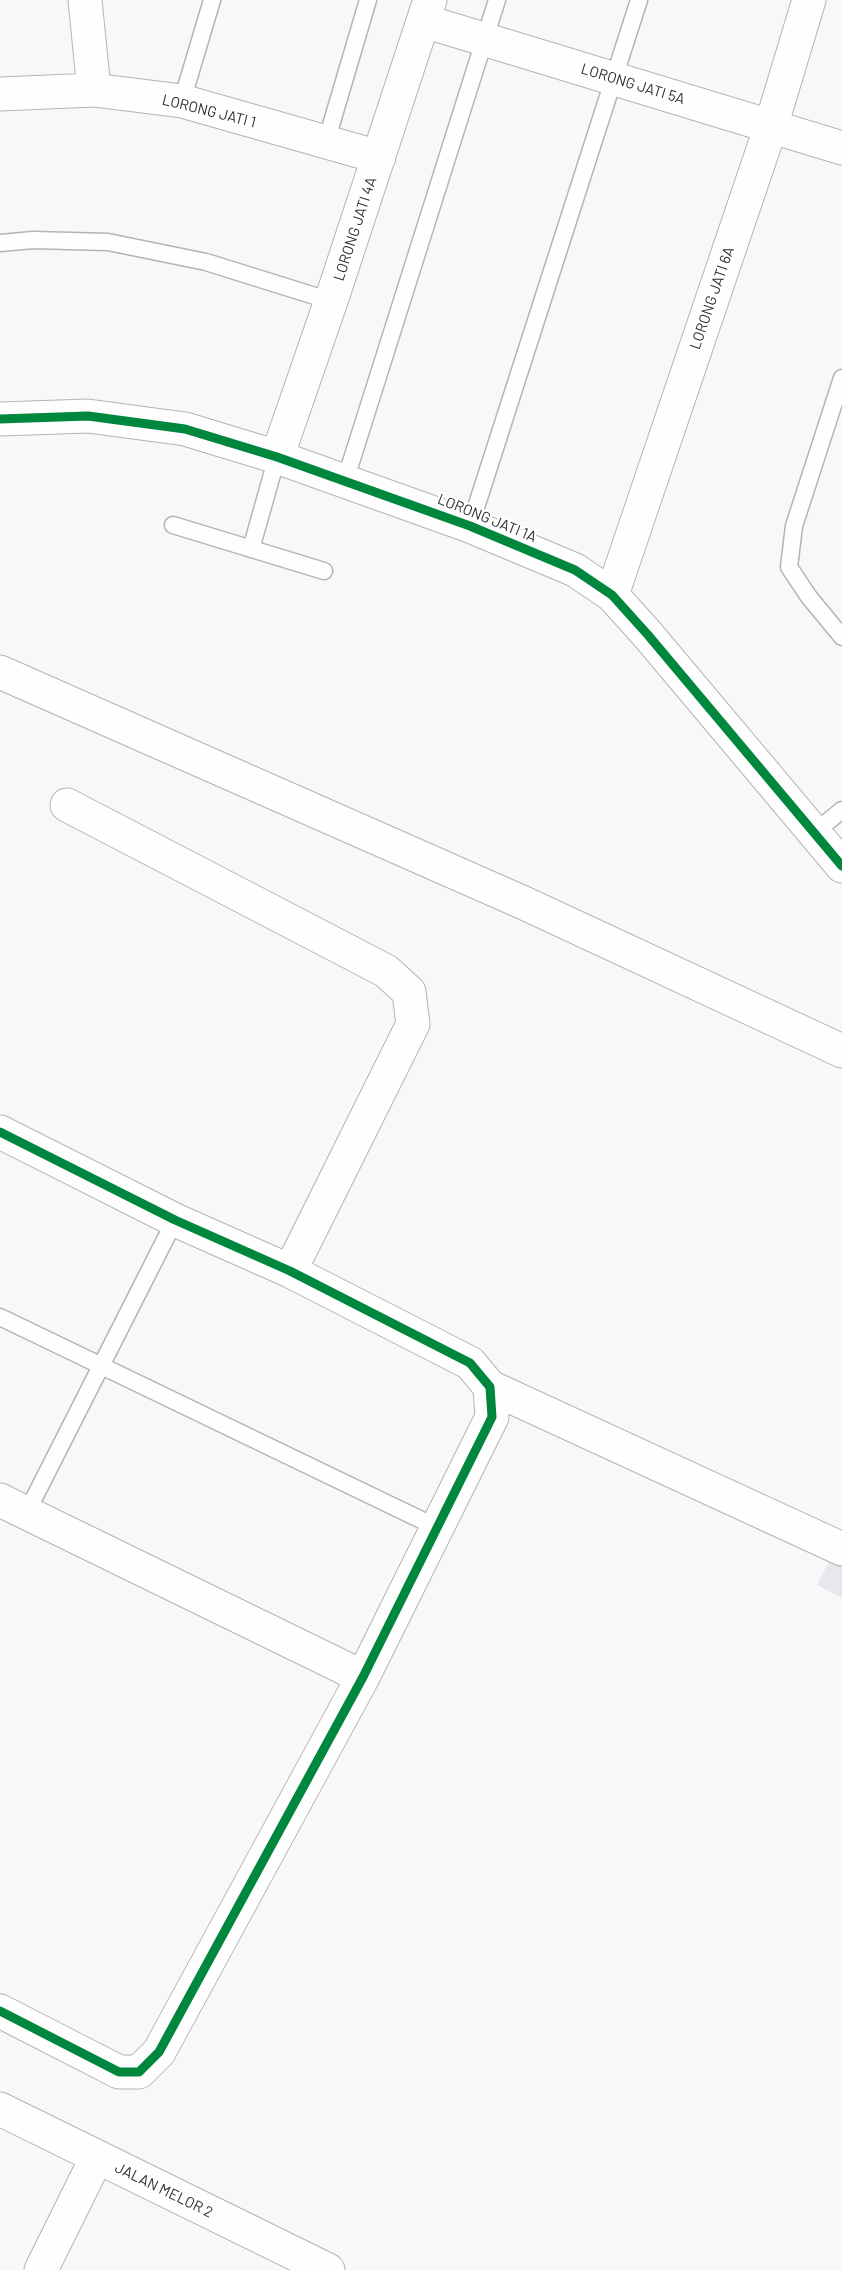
<!DOCTYPE html>
<style>
body{margin:0}
canvas{display:block;background:#f8f8f9}
</style>
<canvas width="842" height="2270"></canvas>
<script>
const context = document.querySelector('canvas').getContext('2d');
context.lineJoin = 'round';
function fillPath(path, color) {
  context.fillStyle = color;
  context.fill(path, 'evenodd');
}
function poly(rows) {
  const path = new Path2D();
  for (const r of rows) {
    path.moveTo(r[0], r[1]);
    for (let i = 2; i < r.length; i += 2) path.lineTo(r[i], r[i + 1]);
  }
  return path;
}
function strokePath(path, color, width, dash) {
  context.strokeStyle = color;
  context.lineWidth = width;
  context.lineCap = dash ? 'butt' : 'round';
  context.setLineDash(dash || []);
  context.stroke(path);
}
function drawText(font, color, halo, rows, align = 'center') {
  context.font = font + ' Barlow,sans-serif';
  context.lineWidth = 4.5;
  context.setLineDash([]);
  context.textBaseline = 'middle';
  context.strokeStyle = halo;
  context.fillStyle = color;
  for (const [text, x, y, turn = 0] of rows) {
    context.save();
    context.translate(x, y);
    context.rotate((+turn || 0) * Math.PI / 180);
    context.textAlign = isNaN(turn) ? turn : align;
    if (halo) context.strokeText(text, 0, 0);
    context.fillText(text, 0, 0);
    context.restore();
  }
}
fillPath(poly([
 [842,1536,842,1598,817,1585]
]), '#e7e8ee');
const service = poly([
 [182,101,212,0],
 [326,142,368,0],
 [0,243,33,240,108,242,206,262,331,301],
 [842,378,794,526,789,567,809,597,842,637],
 [345,481,497,0],
 [173,525,324,571],
 [470,526,639,0],
 [251,549,277,457],
 [815,832,842,810],
 [0,1317,438,1528],
 [27,1512,175,1220]
]);
const minor = poly([
 [85,0,94,90],
 [424,21,842,148],
 [0,94,94,90,182,101,379,157],
 [0,419,88,416,185,429,277,457,470,526,575,570,612,595,648,635,842,866],
 [277,457,331,301,430,0],
 [612,595,771,126,809,0],
 [67,805,386,971,409,992,413,1024,290,1271],
 [0,1132,175,1220,290,1271,470,1363,490,1387,492,1417,363,1677,159,2052,139,2072,119,2072,0,2011],
 [490,1387,842,1549],
 [0,1500,363,1677],
 [41,2270,97,2157]
]);
const tertiary = poly([
 [0,2109,328,2270]
]);
const secondary = poly([
 [0,672,524,903,842,1051]
]);
strokePath(service, '#b4b4b5', 19);
strokePath(minor, '#b4b4b5', 35);
strokePath(tertiary, '#b4b4b5', 35);
strokePath(secondary, '#b4b4b5', 35);
strokePath(service, '#fefefe', 16);
strokePath(minor, '#fefefe', 33);
strokePath(tertiary, '#fefefe', 33);
strokePath(secondary, '#fefefe', 33);
strokePath(poly([
 [0,419,88,416,185,429,277,457,470,526,575,570,612,595,648,635,842,866],
 [0,1132,175,1220,290,1271,470,1363,490,1387,492,1417,363,1677,159,2052,139,2072,119,2072,0,2011]
]), '#00873e', 9);
drawText('15px', '#2e2e2f', '#fff', [
 ["LORONG JATI 5A",633,84,17],
 ["LORONG JATI 1",209,111,14],
 ["LORONG JATI 4A",355,229,-72],
 ["LORONG JATI 6A",712,298,-71],
 ["LORONG JATI 1A",487,518,22],
 ["JALAN MELOR 2",164,2190,26]
]);
</script>
